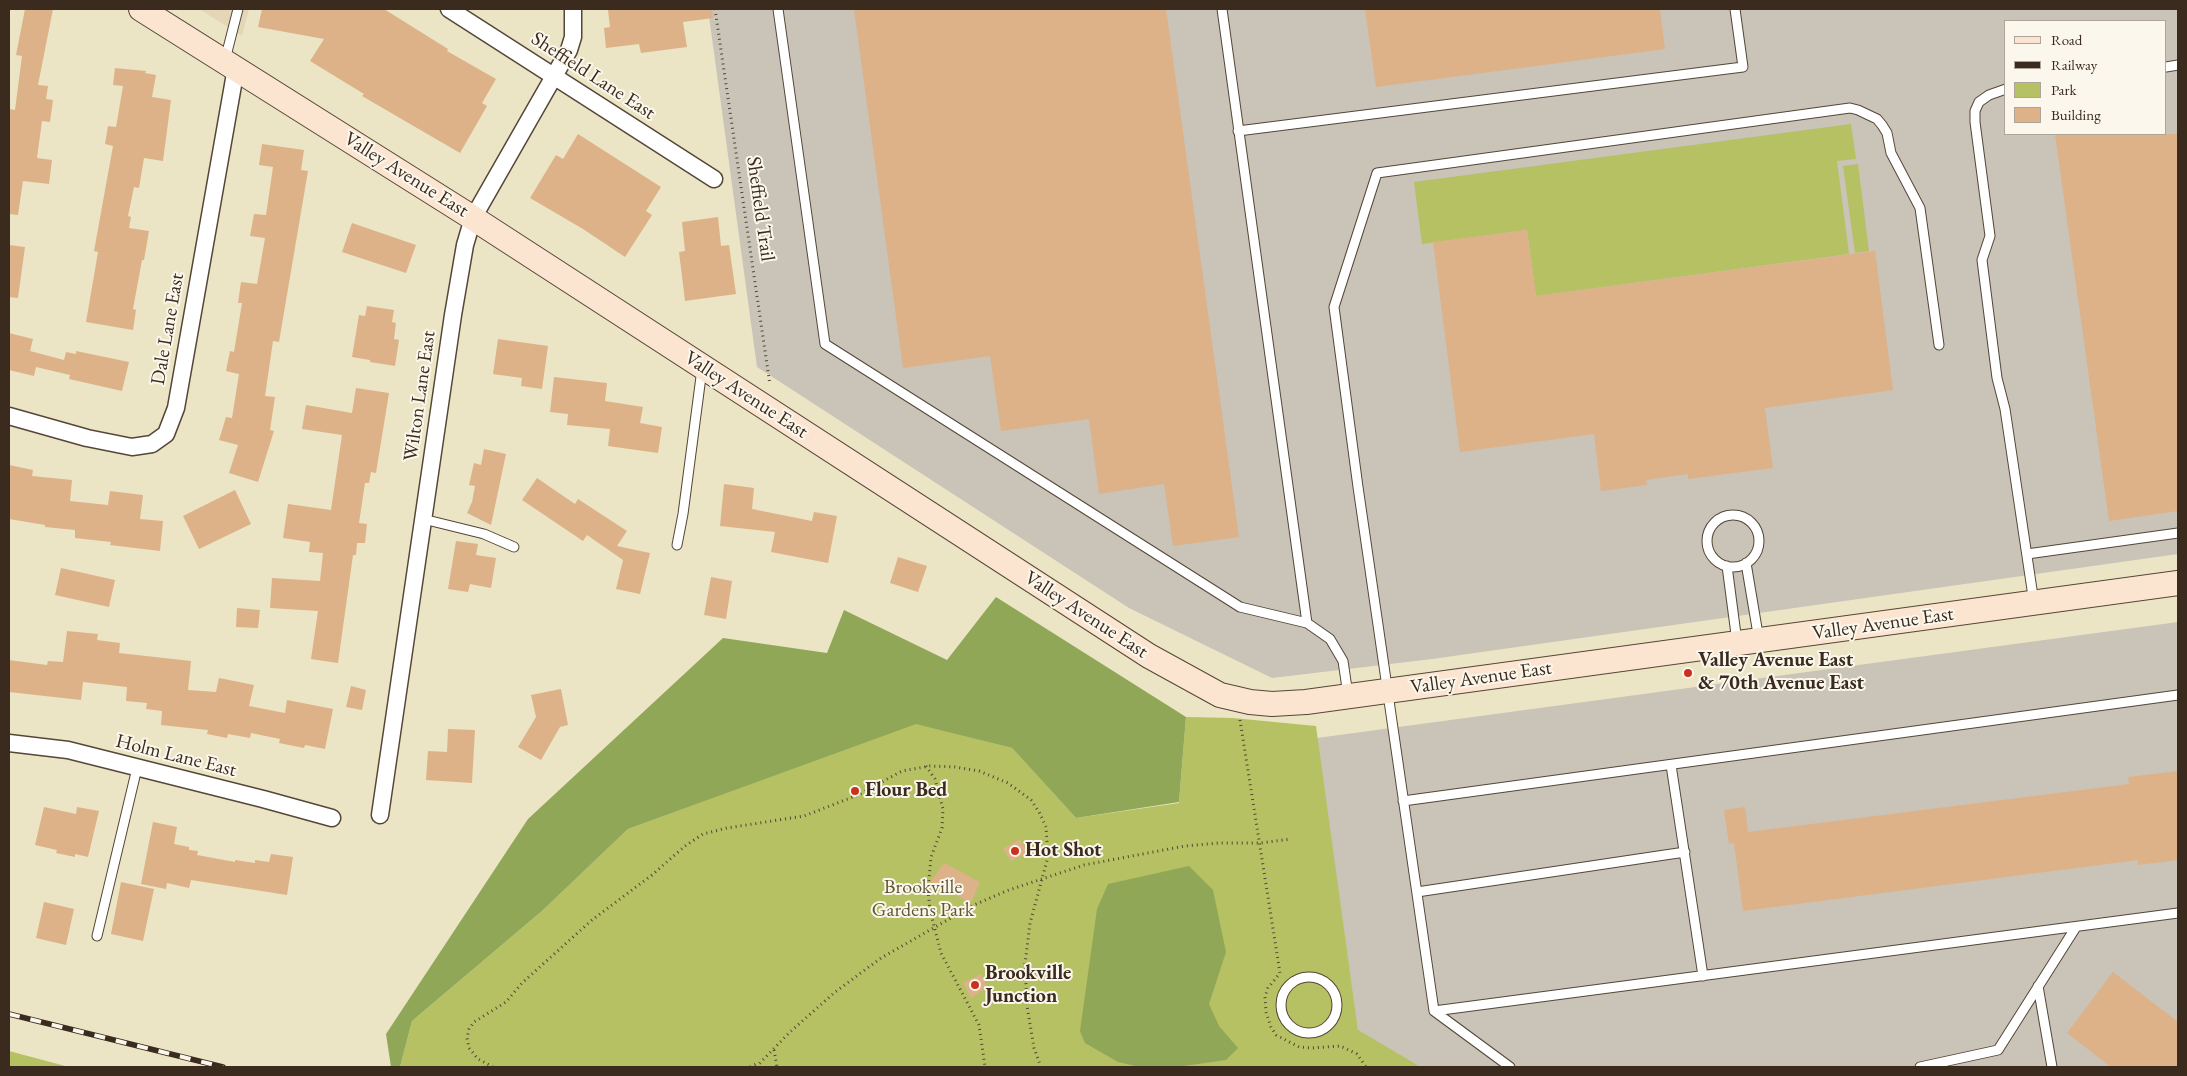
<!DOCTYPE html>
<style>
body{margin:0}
#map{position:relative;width:2187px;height:1076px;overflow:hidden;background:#ebe5c6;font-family:"EB Garamond",serif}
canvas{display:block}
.frame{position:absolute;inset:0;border:10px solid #3b2a1e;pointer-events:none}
.legend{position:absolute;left:2004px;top:20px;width:162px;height:115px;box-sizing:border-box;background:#fbf7ec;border:1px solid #aea59a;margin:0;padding:6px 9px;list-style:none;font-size:15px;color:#3b2a1e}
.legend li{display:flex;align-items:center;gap:10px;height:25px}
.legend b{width:25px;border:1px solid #aea59a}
</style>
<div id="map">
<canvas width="2187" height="1076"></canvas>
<div class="frame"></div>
<ul class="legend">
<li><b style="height:6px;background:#fce5d0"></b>Road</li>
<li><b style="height:6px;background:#3b2a1e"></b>Railway</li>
<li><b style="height:14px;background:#b5c162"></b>Park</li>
<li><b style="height:14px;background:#ddb288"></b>Building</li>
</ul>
</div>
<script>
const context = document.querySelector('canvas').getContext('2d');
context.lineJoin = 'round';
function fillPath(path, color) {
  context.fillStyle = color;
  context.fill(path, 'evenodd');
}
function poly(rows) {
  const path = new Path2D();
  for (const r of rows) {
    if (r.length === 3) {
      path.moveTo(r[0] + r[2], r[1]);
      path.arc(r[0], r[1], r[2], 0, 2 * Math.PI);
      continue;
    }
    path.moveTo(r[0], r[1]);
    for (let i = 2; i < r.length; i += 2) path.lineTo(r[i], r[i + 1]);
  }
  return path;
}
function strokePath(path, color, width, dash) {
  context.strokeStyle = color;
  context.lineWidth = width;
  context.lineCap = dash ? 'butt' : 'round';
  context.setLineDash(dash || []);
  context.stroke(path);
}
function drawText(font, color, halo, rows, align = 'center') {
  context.font = font + ' "EB Garamond",serif';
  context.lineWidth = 4;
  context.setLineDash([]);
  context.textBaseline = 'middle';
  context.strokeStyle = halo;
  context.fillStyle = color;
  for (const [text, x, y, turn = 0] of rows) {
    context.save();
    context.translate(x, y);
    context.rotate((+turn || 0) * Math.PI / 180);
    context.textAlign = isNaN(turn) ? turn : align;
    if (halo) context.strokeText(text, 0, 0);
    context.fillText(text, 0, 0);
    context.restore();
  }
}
fillPath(poly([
 [199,9,249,9,242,36]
]), '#e5d6b7');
fillPath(poly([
 [708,9,2178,9,2178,554,1432,659,1272,678,1129,608,757,367],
 [2006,21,2166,21,2166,134,2006,134],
 [2178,622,2178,1067,1421,1067,1358,1031,1317,738]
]), '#c9c3b8');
fillPath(poly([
 [1851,124,1856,159,1837,161,1849,254,1536,296,1527,230,1422,244,1414,182],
 [1858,164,1869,251,1855,253,1843,166],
 [1186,717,1233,718,1316,726,1358,1030,1421,1067,400,1067,412,1021,542,911,628,829,916,723,1012,748,1076,818,1179,803],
 [9,1051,69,1067,9,1067]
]), '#b5c162');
fillPath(poly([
 [996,597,1186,717,1179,802,1076,818,1012,748,916,724,628,829,542,911,412,1021,400,1067,391,1067,386,1034,528,819,723,638,827,653,844,610,947,660],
 [1189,866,1213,890,1226,952,1209,1004,1219,1026,1238,1048,1226,1060,1177,1067,1140,1067,1118,1062,1085,1043,1080,1031,1097,909,1108,884]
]), '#90a758');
fillPath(poly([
 [25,9,53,9,38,85,48,86,46,99,53,100,50,122,42,121,37,158,52,160,49,184,23,181,18,215,9,214,9,109,15,110,22,56,16,55],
 [262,9,384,9,448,49,447,51,496,79,482,103,487,106,460,153,362,96,364,94,310,61,324,39,258,27],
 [618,9,712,9,713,18,683,22,687,47,641,53,639,44,606,48,604,28,610,27,608,10],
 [854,9,1166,9,1239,537,1173,546,1164,484,1099,494,1089,419,1001,431,990,356,903,368],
 [1365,9,1660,9,1665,49,1376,87],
 [115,68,146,71,145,73,156,75,152,97,171,100,163,161,144,158,139,188,134,187,128,216,131,217,129,228,149,231,144,260,142,260,133,309,136,310,133,330,86,322,98,252,94,251,113,146,105,144,108,126,116,127,123,86,113,85],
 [578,134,661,187,646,211,652,215,625,257,583,229,530,198,556,155,563,159],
 [2055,134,2178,134,2178,511,2109,521],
 [262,144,304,150,301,170,308,171,279,342,273,341,265,396,275,397,270,430,274,431,258,482,229,473,238,445,219,440,226,417,232,418,239,374,226,371,230,351,234,352,242,303,238,303,241,282,257,284,265,238,250,236,254,214,266,215,273,167,259,165],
 [718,217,721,246,729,245,736,294,685,301,679,252,685,251,682,222],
 [352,223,416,245,406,273,342,252],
 [1527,230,1536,296,1875,251,1893,390,1765,408,1773,468,1688,479,1688,474,1646,480,1647,485,1601,491,1594,434,1460,452,1433,242],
 [9,245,25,247,18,298,9,297],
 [367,306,394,310,392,322,396,323,394,339,399,340,395,366,370,362,370,360,352,357,359,315,365,316],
 [9,333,33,339,30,351,64,360,66,352,76,354,76,351,129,362,122,391,69,379,70,375,36,367,34,376,9,370],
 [498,339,548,346,542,389,521,386,522,378,493,374],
 [554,377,607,383,605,401,643,407,640,423,662,427,658,453,608,446,610,429,567,425,568,414,550,412],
 [356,388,389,393,376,473,371,472,369,483,365,483,359,523,367,524,365,543,357,543,356,555,353,555,338,663,311,659,318,611,270,608,272,578,320,581,323,553,309,552,310,542,283,538,288,504,331,510,342,435,302,429,306,405,352,413],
 [484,449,506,454,491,525,467,513,472,502,475,486,469,485,474,463,481,465],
 [9,465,33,470,32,476,72,480,70,501,108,505,110,491,143,495,140,519,163,521,160,551,110,545,111,542,75,538,75,530,45,527,45,525,9,519],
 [537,478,575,504,578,499,627,531,617,546,650,553,640,594,616,589,623,560,587,535,583,541,522,500],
 [724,484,754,488,752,509,812,521,814,512,837,516,828,563,771,552,775,532,720,526],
 [235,490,251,524,199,549,183,516],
 [456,541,478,544,476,555,496,558,491,588,470,584,468,592,448,589],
 [898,557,927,566,918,592,890,583],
 [61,568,115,580,109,607,55,595],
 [711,577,732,581,726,619,704,615],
 [237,608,260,610,258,628,236,627],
 [67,631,98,634,97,640,120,643,119,653,191,661,188,690,216,692,219,678,254,685,249,706,285,713,287,700,333,709,325,749,305,745,304,748,279,743,280,739,251,733,250,738,228,734,227,738,207,734,208,730,161,725,162,711,146,709,147,703,126,701,127,687,83,682,81,700,9,692,9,660,47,665,48,661,63,662],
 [351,686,366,690,362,710,346,707],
 [561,689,568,725,560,727,541,760,518,747,536,717,531,695],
 [448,729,475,730,472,783,426,780,428,751,447,752],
 [2178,771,2178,860,2138,865,2138,860,1743,911,1734,843,1729,844,1724,810,1745,807,1748,832,2129,784,2128,777],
 [44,807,76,814,77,807,99,811,88,857,75,854,75,857,56,853,57,850,35,845],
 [153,822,177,827,174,844,189,847,189,850,198,851,197,855,235,862,235,860,255,863,255,860,269,862,271,854,293,857,287,895,191,880,189,888,167,883,166,889,141,884],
 [1020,839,1027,853,1011,861,1003,849],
 [944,863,980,882,971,903,930,882],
 [121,882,154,889,143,941,111,934],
 [44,902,74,909,66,945,36,938],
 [2113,972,2178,1022,2178,1067,2111,1067,2067,1033],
 [981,974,987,987,971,998,963,983]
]), '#ddb288');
const service = poly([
 [778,9,825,344,1240,607,1307,623,1330,639,1343,661,1348,695],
 [1222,9,1307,623],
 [225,60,238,9],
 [2166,67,2178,65],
 [2006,89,1989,95,1979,102,1975,111,1975,122,1990,236,1982,260,1997,378,2005,409,2034,603],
 [1238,131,1743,67,1735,9],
 [1733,541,26],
 [423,519,484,534,514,547],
 [677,545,683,514,702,369],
 [2027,554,2178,533],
 [1746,563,1759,640],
 [1727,566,1737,642],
 [1671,765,1703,976],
 [1403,801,2178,695],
 [1417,892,1685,852],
 [97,936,137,768],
 [1309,1005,28],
 [2038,986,2052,1067],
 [1434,1011,2178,913],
 [1510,1067,1434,1011,1358,487,1334,307,1377,173,1850,108,1858,110,1877,119,1882,125,1887,133,1891,153,1920,208,1939,345],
 [1920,1067,1998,1050,2076,927]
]);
const minor = poly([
 [449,9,714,179],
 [9,416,87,438,132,447,152,444,166,434,176,408,236,68],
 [9,743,68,750,263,799,332,818],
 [380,815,453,315,465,245,473,218,569,50,573,37,573,9]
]);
const secondary = poly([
 [141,9,473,218,1149,656,1220,695,1250,702,1272,704,1306,702,2178,583]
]);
strokePath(service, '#554637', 11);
strokePath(minor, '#554637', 19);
strokePath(secondary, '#554637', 26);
strokePath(poly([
 [715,9,770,385],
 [1240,720,1280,973,1268,988,1265,997,1266,1012,1271,1027,1276,1035,1299,1047,1312,1048,1340,1046,1357,1054,1366,1067],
 [926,766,935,779,943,809,942,828,931,857,930,868,928,891,930,910,941,953,979,1025,985,1067],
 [774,1050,777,1067],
 [493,1067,478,1059,469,1048,467,1038,469,1029,474,1022,506,1002,522,983,592,920,652,875,685,846,703,834,727,828,804,816,858,795,902,771,930,766,955,767,979,771,1008,783,1031,800,1039,812,1046,827,1048,857,1030,923,1025,964,1027,1006,1034,1048,1041,1067],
 [750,1067,758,1063],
 [756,1067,790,1032,834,993,881,958,972,906,1006,891,1084,865,1185,846,1219,843,1260,843,1291,839]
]), '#554637', 3, [1, 4]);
strokePath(service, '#fff', 9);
strokePath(minor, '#fff', 16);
strokePath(secondary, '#fce5d0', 24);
const rail = poly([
 [9,1014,223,1067]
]);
strokePath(rail, '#3b2a1e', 5.5);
strokePath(rail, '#fbf7ec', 4, [11]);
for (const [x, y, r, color] of [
 [1688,673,5,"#c8321e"],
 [855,791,5,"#c8321e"],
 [1015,851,5,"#c8321e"],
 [975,985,5,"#c8321e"]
]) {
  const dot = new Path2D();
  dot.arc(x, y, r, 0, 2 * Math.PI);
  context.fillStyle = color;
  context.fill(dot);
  strokePath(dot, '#fbf7ec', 2);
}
drawText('20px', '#3b2a1e', '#fbf7ec', [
 ["Sheffield Lane East",593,76,33],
 ["Valley Avenue East",406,175,32],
 ["Sheffield Trail",760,209,82],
 ["Dale Lane East",168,329,-80],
 ["Valley Avenue East",746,395,33],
 ["Wilton Lane East",420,396,-82],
 ["Valley Avenue East",1086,615,33],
 ["Valley Avenue East",1883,624,-8],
 ["Valley Avenue East",1481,678,-8],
 ["Holm Lane East",176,756,14]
]);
drawText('bold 20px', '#3b2a1e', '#fbf7ec', [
 ["Valley Avenue East",1698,661],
 ["& 70th Avenue East",1698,684],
 ["Flour Bed",865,791],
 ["Hot Shot",1025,851],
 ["Brookville",985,974],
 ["Junction",985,997]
], 'left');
drawText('20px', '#605732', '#fbf7ec', [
 ["Brookville",923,888],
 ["Gardens Park",923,911]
]);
</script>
